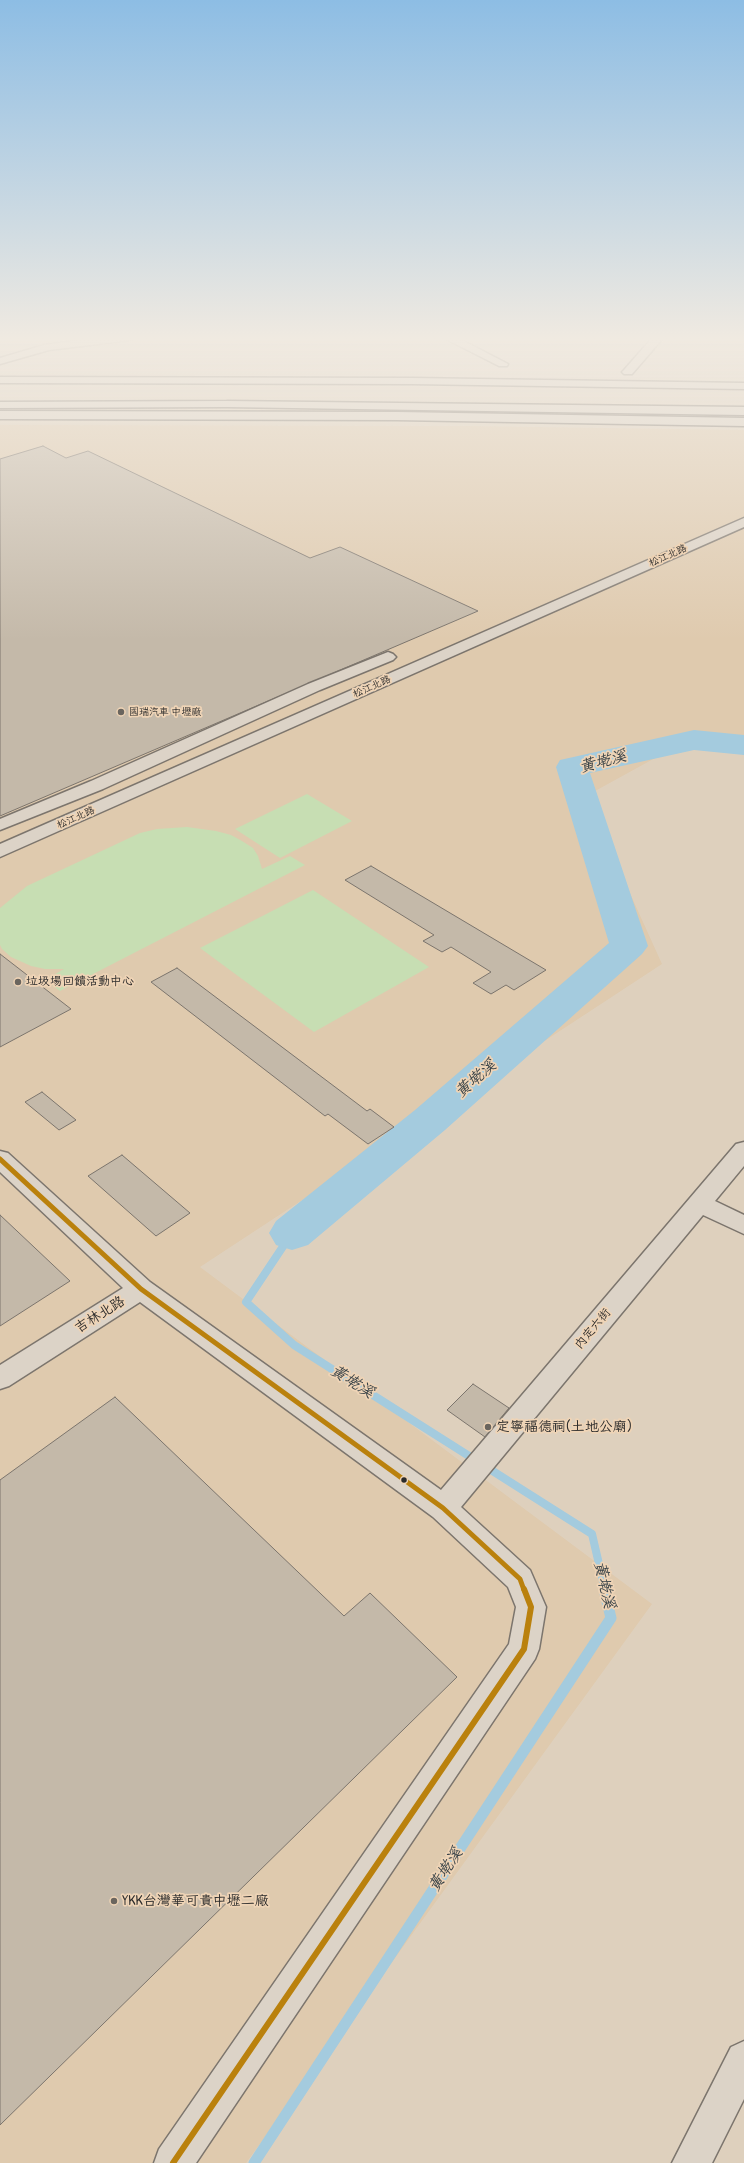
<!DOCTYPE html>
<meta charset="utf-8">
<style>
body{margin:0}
canvas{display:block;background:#ded0bd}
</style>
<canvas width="744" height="2163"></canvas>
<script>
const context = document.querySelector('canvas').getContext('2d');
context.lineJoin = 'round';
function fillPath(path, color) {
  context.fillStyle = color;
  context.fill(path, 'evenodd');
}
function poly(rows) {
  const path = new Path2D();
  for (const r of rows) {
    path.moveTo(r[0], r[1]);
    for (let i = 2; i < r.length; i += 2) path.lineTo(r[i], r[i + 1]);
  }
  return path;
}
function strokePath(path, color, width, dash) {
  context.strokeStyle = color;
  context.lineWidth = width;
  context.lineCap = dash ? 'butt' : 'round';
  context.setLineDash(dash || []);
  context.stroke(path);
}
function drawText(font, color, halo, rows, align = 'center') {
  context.font = font + ' "Patrick Hand","LXGW WenKai TC",sans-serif';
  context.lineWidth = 3.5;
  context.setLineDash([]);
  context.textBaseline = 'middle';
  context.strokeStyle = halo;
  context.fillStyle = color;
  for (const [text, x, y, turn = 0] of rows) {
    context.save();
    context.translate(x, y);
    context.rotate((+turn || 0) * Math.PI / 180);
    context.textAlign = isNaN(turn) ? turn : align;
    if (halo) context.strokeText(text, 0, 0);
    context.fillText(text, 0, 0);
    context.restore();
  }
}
fillPath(poly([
 [0,425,466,426,744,430,744,739,697,735,586,796,662,964,200,1267,652,1604,246,2163,0,2163]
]), '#dfcaae');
fillPath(poly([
 [307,794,352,821,280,858,235,829],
 [187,827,216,831,231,835,242,841,253,848,258,856,262,869,290,856,305,865,60,991,45,980,64,969,45,969,31,966,11,957,2,949,0,945,0,908,27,886,140,833,157,829],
 [313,890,429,967,314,1032,200,948]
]), '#c7deb3');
strokePath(poly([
 [292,1233,246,1302,294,1345,592,1534,605,1590]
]), '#a4cbde', 8);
strokePath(poly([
 [254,2163,611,1618,604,1589]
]), '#a4cbde', 11);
fillPath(poly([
 [694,730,744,735,744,755,694,750,590,773,648,946,642,954,445,1130,308,1245,292,1250,276,1245,269,1233,276,1221,415,1110,609,943,556,767,560,760,694,730]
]), '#a4cbde');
const building = poly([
 [43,446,66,458,88,451,310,558,340,547,478,611,0,816,0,459,43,446],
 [371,866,546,970,514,990,506,985,491,994,473,983,491,972,451,947,442,952,423,941,434,935,345,880,371,866],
 [0,954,71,1009,0,1047,0,954],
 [177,968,367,1111,370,1109,394,1127,368,1144,328,1114,325,1116,151,982,177,968],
 [42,1092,76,1120,59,1130,25,1102,42,1092],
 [122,1155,190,1213,156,1236,88,1176,122,1155],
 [0,1215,70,1281,0,1326,0,1215],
 [473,1384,509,1408,485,1437,447,1410,473,1384],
 [115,1397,344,1616,370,1593,457,1677,0,2125,0,1480,115,1397]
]);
fillPath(building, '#c4b9a9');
strokePath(building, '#7c756d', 1);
const minor = poly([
 [101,337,136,337,131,340,49,350,0,364,0,358,44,345,101,337],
 [442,337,456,337,508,364,507,366,499,366,442,337],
 [653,337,664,337,632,374,624,374,622,372,624,370,653,337],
 [0,411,397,412,744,418,744,426,397,420,0,419,0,411],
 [744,518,744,527,0,857,0,844,744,518],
 [388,652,393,654,396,657,393,660,320,690,103,789,0,830,0,819,91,781,308,684,388,652],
 [744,1142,744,1166,715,1201,744,1215,744,1234,703,1215,461,1507,530,1570,546,1607,539,1649,535,1659,196,2163,154,2163,159,2149,509,1644,516,1607,508,1587,433,1517,140,1302,9,1386,0,1389,0,1365,123,1288,0,1172,0,1151,8,1153,150,1282,441,1490,736,1144,744,1142],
 [744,2041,744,2099,712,2163,672,2163,731,2047,744,2041]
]);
const highway = poly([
 [0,377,412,378,744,383,744,389,412,384,0,383,0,377],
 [227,401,744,407,744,415,227,407,0,408,0,402,227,401]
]);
strokePath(minor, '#7c756d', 3);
strokePath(highway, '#7c756d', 3);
fillPath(minor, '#dcd3c7');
fillPath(highway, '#dcd3c7');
strokePath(poly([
 [0,1159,141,1289,443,1508,520,1579,524,1590]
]), '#ba810d', 5);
strokePath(poly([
 [173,2163,524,1649,531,1607,524,1589]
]), '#ba810d', 6);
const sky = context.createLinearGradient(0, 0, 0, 640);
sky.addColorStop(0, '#8dbde4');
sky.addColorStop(0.53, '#f0eae1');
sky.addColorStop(1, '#f0eae100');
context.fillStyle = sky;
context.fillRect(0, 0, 744, 640);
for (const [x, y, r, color] of [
 [121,712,4,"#6a655e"],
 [18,982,4,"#6a655e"],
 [488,1427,4,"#6a655e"],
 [404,1480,3.5,"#2b2b2b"],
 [114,1901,4,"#6a655e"]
]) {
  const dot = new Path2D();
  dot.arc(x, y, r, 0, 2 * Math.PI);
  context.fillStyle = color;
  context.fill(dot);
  strokePath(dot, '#efd4b6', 1.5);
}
drawText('10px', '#2b2b2b', '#efd4b6', [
 ["松江北路",668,556,-24],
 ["松江北路",372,687,-24],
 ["松江北路",76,818,-24]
]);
drawText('10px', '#2b2b2b', '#efd4b6', [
 ["國瑞汽車 中壢廠",129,712]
], 'left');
drawText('12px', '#2b2b2b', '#efd4b6', [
 ["垃圾場回饋活動中心",26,982]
], 'left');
drawText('12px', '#2b2b2b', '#efd4b6', [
 ["內定六街",593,1329,-50]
]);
drawText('14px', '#2b2b2b', '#efd4b6', [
 ["吉林北路",100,1315,-32]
]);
drawText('14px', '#2b2b2b', '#efd4b6', [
 ["定寧福德祠(土地公廟)",496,1427],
 ["YKK台灣華可貴中壢二廠",122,1901]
], 'left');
drawText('italic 16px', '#394348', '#efd4b6', [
 ["黃墘溪",603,762,-15],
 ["黃墘溪",476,1079,-41],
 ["黃墘溪",352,1382,32],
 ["黃墘溪",604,1585,77],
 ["黃墘溪",446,1870,-57]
]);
</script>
